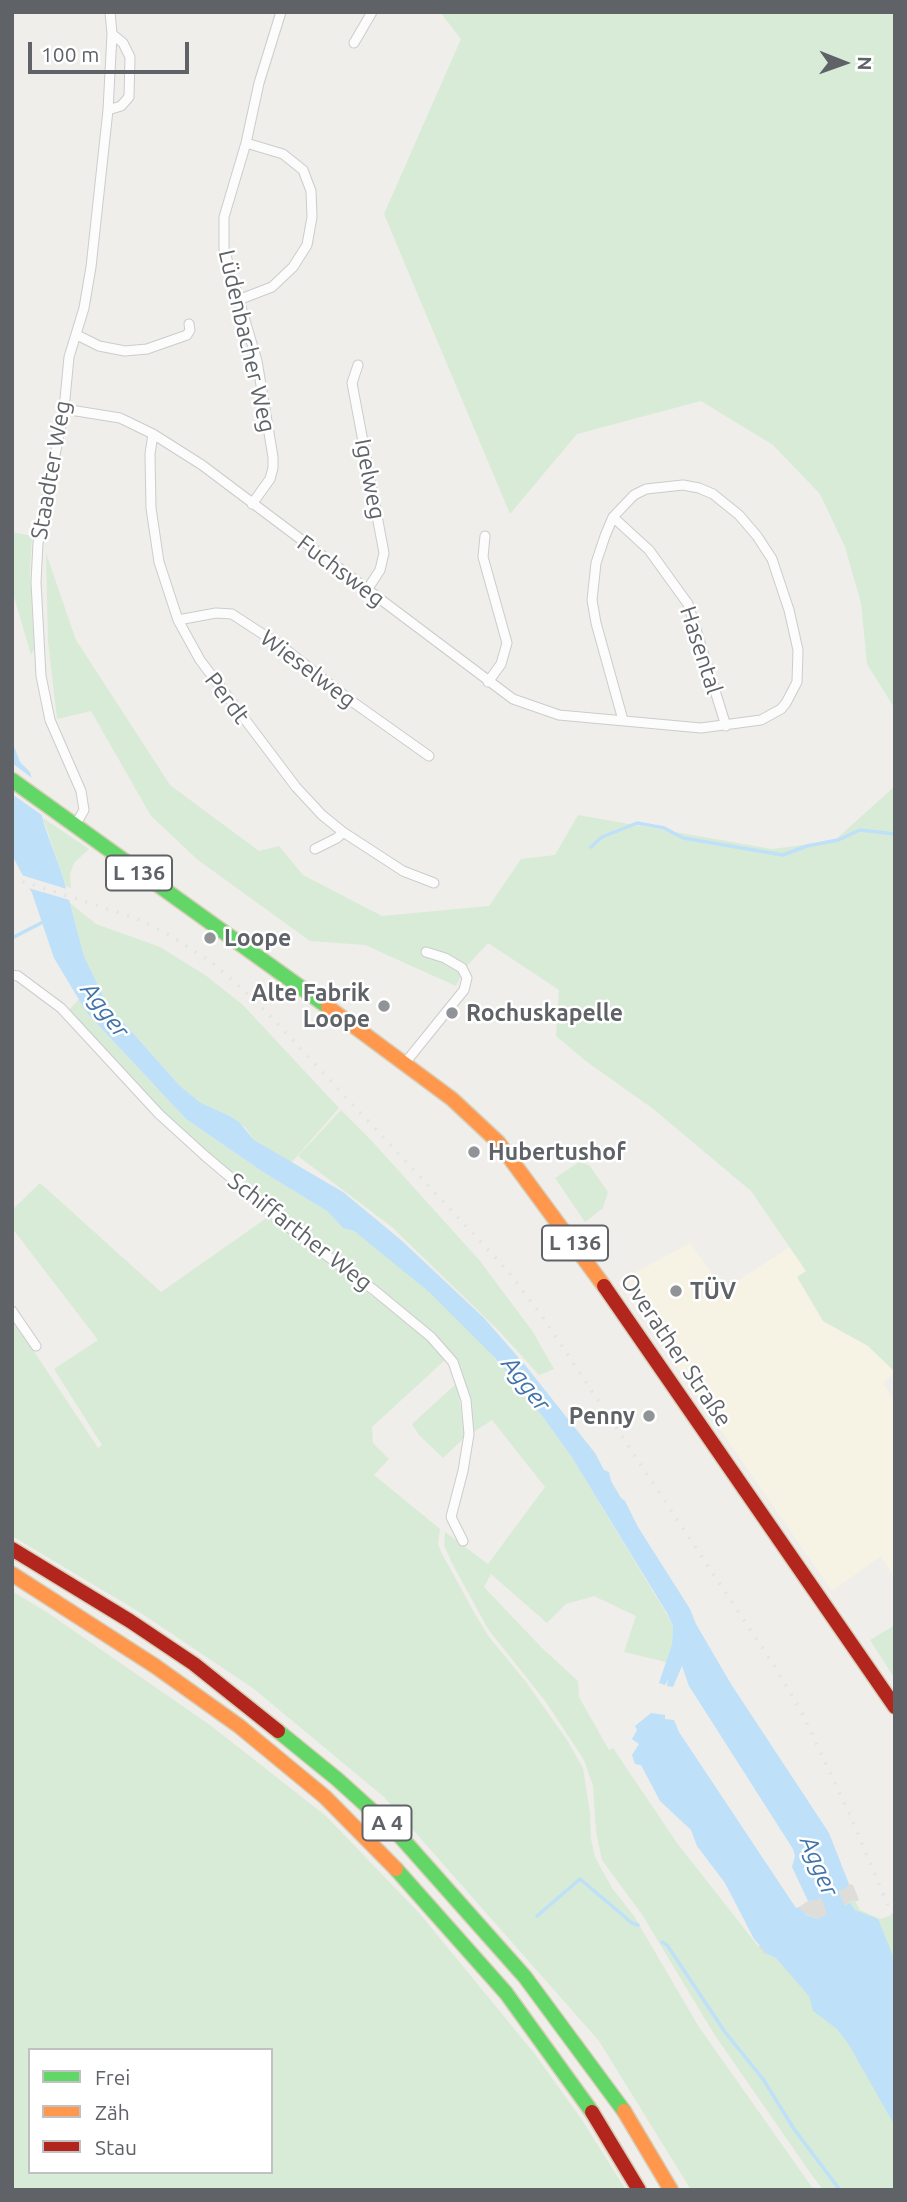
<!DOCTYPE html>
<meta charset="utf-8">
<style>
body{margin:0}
#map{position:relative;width:907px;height:2202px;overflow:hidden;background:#efeeea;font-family:Ubuntu,sans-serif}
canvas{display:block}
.frame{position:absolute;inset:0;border:14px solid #5f6368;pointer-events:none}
.legend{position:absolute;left:28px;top:2048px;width:245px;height:126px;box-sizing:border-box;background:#fff;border:2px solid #bfc1c3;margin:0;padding:9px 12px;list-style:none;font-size:21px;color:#5f6368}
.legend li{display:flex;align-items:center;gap:14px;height:35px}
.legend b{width:35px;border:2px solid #bfc1c3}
.north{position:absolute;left:809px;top:28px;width:70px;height:70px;-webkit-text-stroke:5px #fff;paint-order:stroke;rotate:91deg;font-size:19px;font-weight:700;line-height:28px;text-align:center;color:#5f6368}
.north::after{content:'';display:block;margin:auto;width:24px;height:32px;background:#5f6368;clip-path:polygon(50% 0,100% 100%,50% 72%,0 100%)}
.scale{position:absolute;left:28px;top:42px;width:161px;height:32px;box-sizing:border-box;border:4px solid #5f6368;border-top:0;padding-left:9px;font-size:21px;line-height:24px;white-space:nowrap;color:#5f6368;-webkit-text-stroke:5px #fff;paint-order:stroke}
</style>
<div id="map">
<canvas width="907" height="2202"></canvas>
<div class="frame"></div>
<ul class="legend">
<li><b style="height:9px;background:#63d668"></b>Frei</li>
<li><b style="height:9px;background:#ff974d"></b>Zäh</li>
<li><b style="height:9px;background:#b3261e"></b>Stau</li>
</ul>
<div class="north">N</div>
<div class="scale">100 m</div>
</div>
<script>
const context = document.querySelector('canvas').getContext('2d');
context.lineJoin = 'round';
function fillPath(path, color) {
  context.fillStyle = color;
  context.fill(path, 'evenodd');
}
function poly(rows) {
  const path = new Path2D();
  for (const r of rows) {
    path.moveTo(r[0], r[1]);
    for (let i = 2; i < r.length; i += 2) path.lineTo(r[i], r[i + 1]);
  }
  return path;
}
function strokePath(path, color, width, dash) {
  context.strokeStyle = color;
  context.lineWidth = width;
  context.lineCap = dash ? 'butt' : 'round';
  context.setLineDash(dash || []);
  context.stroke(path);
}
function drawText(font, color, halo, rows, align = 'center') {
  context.font = font + ' Ubuntu,sans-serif';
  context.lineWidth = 5;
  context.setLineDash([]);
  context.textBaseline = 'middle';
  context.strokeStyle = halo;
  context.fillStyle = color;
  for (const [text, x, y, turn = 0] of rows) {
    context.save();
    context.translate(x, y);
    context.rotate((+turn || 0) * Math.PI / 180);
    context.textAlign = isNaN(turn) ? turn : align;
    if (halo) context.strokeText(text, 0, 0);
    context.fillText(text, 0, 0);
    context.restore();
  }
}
fillPath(poly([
 [690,1243,724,1290,790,1247,806,1272,798,1277,823,1321,868,1346,895,1372,883,1384,895,1402,895,1578,881,1556,832,1591,618,1282]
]), '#f7f3e4');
fillPath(poly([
 [849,1884,853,1885,859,1900,817,1919,806,1914,766,1951,766,1955,765,1956,757,1948,802,1911,799,1907,808,1901]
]), '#dfddda');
fillPath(poly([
 [440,12,895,12,895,709,867,664,861,603,845,547,820,494,773,445,701,401,577,434,510,514,384,214,461,39],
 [12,532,32,536,30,570,34,649,31,655,12,590],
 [46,553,76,640,170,785,259,851,279,846,303,875,382,916,489,906,521,859,555,855,578,815,772,849,834,841,895,786,895,1372,868,1346,823,1321,797,1277,806,1271,751,1191,652,1108,587,1062,556,1036,559,990,488,943,465,968,456,986,365,945,310,941,198,860,151,816,91,711,57,719,48,641],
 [43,818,89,849,74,863,70,874,71,888,66,886],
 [70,903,96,924,160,947,205,975,242,1004,339,1108,291,1163,254,1140,246,1128,230,1116,201,1103,180,1086,107,1004,84,956],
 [79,999,87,1013,186,1119,263,1172,327,1211,343,1228,354,1231,383,1254,429,1292,481,1342,543,1417,571,1456,666,1613,673,1626,672,1644,666,1662,624,1652,636,1616,594,1596,566,1604,547,1623,491,1574,484,1587,542,1648,578,1681,579,1697,609,1750,613,1748,677,1843,765,1955,854,1899,860,1910,880,1919,895,1914,895,2190,823,2190,809,2171,714,2034,643,1916,602,1860,596,1832,593,1786,584,1760,546,1702,488,1629,453,1565,444,1545,445,1532,488,1564,545,1487,492,1420,472,1433,455,1360,207,1155,163,1114,68,1011],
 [341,1110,370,1139,480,1261,533,1332,554,1369,539,1375,500,1332,392,1227,298,1156],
 [579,1162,589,1165,608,1192,603,1208,585,1222,555,1178],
 [40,1183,161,1292,268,1217,430,1340,445,1360,372,1427,373,1443,389,1459,374,1475,440,1529,438,1544,441,1552,475,1614,489,1637,526,1682,567,1740,583,1768,590,1813,591,1839,595,1857,612,1888,634,1916,699,2027,814,2190,691,2190,599,2041,384,1797,254,1689,141,1613,12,1536,12,1318,98,1448,102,1445,54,1369,98,1340,12,1228,12,1210],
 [457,1383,465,1437,443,1458,419,1435,412,1424],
 [12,1591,48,1613,210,1725,326,1816,420,1914,534,2053,582,2120,626,2190,12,2190],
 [30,2050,271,2050,271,2172,30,2172],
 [895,1625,895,1679,870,1640]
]), '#d8ebd6');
fillPath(poly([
 [12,741,20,762,30,772,45,827,63,877,84,956,107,1004,180,1086,201,1103,230,1116,239,1122,254,1140,343,1192,401,1240,484,1318,525,1365,595,1453,604,1470,609,1472,611,1481,621,1498,625,1501,638,1527,690,1609,696,1624,731,1684,829,1833,849,1884,844,1889,816,1900,808,1901,792,1867,795,1856,793,1849,689,1686,682,1666,673,1687,667,1686,668,1679,665,1685,659,1683,672,1644,673,1626,667,1613,571,1456,543,1417,495,1358,429,1292,354,1231,343,1228,327,1211,263,1172,186,1119,87,1013,54,958,32,893,12,855],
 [651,1713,665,1715,665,1719,674,1720,679,1732,796,1908,799,1907,805,1914,817,1919,850,1903,855,1910,878,1919,895,1961,895,2126,849,2045,837,2029,813,2011,809,1996,776,1958,767,1954,754,1939,725,1883,697,1846,691,1830,660,1801,641,1765,635,1764,632,1755,639,1744,632,1739,637,1730,635,1726]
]), '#bfe0f9');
fillPath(poly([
 [12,763,36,781,46,818,12,794],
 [18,874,70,890,73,901,25,887]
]), '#efeeea');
strokePath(poly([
 [591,847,602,837,637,823,664,828,683,838,783,855,807,846,838,840,860,830,895,834],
 [12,938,45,921],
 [537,1916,580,1879,632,1923,638,1925],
 [662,1942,667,1945,725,2032,763,2079,794,2129,840,2190]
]), '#bfe0f9', 3.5);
strokePath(poly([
 [821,1871,845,1934]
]), '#bfe0f9', 19);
const street = poly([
 [354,43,372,12],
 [108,110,121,106,129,97,130,57,123,43,112,34],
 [238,300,272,287,293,267,307,245,312,217,311,191,303,170,283,154,246,143],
 [77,335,99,346,125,351,147,349,187,335,190,330,189,324],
 [358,365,352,383,384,553,380,570,367,590],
 [64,409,120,418,153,434,202,465,513,699,559,715,701,728,761,720,781,709,786,703,797,682,798,650,789,610,772,559,757,536,739,515,713,494,699,488,683,485,646,489,634,495,613,517,605,536,596,563,592,600,596,623,623,720],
 [153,434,150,454,151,508,159,562,178,620,200,660,296,787,322,815,343,832,403,871,434,883],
 [252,504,270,479,273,468,273,457,257,361,224,249,224,217,246,143,259,83,281,12],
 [613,517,649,550,688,604,726,726],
 [485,536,483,557,507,643,501,664,488,682],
 [178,620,216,613,232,614,284,648,350,700,429,756],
 [76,824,84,810,81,791,50,720,41,676,36,582,38,543,64,409,69,357,84,308,91,267,108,110,112,34,110,12],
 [315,849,337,838,343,832],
 [12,975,18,976,61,1008,159,1114,204,1155,296,1233,374,1290,431,1337,453,1362,466,1400,469,1434,463,1471,451,1517,463,1541],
 [405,1063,464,990,467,978,462,968,445,958,426,952],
 [12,1311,36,1346]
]);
const fast = poly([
 [12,780,328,1007],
 [278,1731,337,1779,399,1835,525,1977,624,2111],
 [396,1869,506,1993,592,2112]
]);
const slow = poly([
 [328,1007,452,1099,498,1142,604,1286],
 [12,1574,155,1666,239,1726,325,1797,396,1869],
 [624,2111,671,2190]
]);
const jam = poly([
 [604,1286,895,1707],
 [12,1549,130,1621,194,1664,278,1731],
 [592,2112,639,2190]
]);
strokePath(street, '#cbcccc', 11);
strokePath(fast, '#d7ceb8', 17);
strokePath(slow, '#d7ceb8', 17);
strokePath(jam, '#d7ceb8', 17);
strokePath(street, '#fdfcfc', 9);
strokePath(fast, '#63d668', 14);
strokePath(slow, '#ff974d', 14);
strokePath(jam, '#b3261e', 14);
strokePath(poly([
 [12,878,133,917,166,933,210,961,241,988,272,1018,506,1269,542,1316,773,1664,801,1711,850,1815,895,1922]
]), '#e4e4e4', 3.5, [2, 9]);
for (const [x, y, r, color] of [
 [210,938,7,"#919496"],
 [384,1006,7,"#919496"],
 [452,1013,7,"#919496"],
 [474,1152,7,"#919496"],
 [676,1291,7,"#919496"],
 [649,1416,7,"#919496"]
]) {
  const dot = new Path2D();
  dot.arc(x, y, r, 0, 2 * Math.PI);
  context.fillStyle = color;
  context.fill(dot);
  strokePath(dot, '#fff', 2.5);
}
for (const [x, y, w] of [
 [139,873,66],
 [575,1243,66],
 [387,1823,49]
]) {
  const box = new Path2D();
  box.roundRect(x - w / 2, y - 17.5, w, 35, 5);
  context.fillStyle = '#fff';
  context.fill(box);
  strokePath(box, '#5f6368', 2);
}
drawText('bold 21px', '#5f6368', null, [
 ["L 136",139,873],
 ["L 136",575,1243],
 ["A 4",387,1823]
]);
drawText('23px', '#5f6368', '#fff', [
 ["Lüdenbacher Weg",247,341,77],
 ["Staadter Weg",51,470,-80],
 ["Igelweg",370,479,79],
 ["Fuchsweg",341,571,37],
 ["Hasental",701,650,72],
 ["Wieselweg",308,669,37],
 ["Perdt",227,698,53],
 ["Schiffarther Weg",300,1232,38],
 ["Overather Straße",676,1350,56]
]);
drawText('bold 23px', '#5f6368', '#fff', [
 ["Loope",224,938],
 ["Alte Fabrik",370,993,"right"],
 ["Loope",370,1019,"right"],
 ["Rochuskapelle",466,1013],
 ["Hubertushof",488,1152],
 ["TÜV",690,1291],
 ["Penny",635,1416,"right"]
], 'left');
drawText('italic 24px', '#4174aa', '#fff', [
 ["Agger",105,1010,53],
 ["Agger",526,1384,52],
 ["Agger",819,1866,67]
]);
</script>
